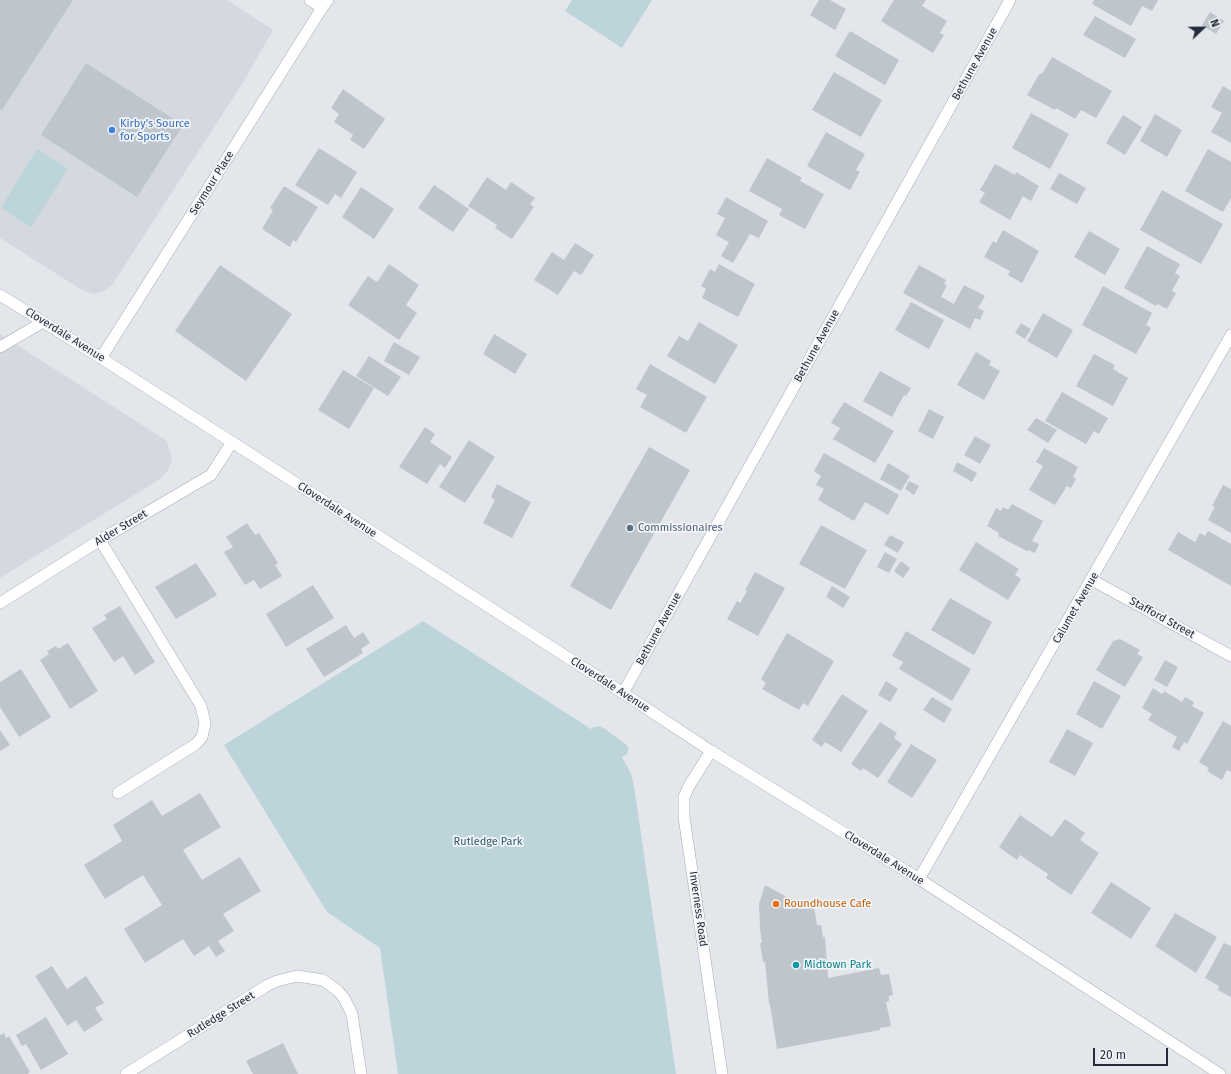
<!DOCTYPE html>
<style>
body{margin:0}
#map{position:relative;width:1231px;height:1074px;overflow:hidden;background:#e3e7eb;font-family:"Fira Sans",sans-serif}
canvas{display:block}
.north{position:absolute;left:1183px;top:8px;width:40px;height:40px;-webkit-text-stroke:3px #f3f6f8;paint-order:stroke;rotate:68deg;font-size:11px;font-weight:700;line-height:16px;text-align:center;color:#242b3b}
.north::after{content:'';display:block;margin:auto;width:14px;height:18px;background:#242b3b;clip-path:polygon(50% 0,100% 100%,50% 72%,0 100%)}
.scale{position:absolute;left:1093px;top:1048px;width:75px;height:18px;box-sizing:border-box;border:2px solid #242b3b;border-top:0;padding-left:5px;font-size:12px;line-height:14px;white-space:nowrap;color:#242b3b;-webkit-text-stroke:3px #f3f6f8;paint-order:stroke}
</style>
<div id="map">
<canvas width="1231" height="1074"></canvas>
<div class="north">N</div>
<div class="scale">20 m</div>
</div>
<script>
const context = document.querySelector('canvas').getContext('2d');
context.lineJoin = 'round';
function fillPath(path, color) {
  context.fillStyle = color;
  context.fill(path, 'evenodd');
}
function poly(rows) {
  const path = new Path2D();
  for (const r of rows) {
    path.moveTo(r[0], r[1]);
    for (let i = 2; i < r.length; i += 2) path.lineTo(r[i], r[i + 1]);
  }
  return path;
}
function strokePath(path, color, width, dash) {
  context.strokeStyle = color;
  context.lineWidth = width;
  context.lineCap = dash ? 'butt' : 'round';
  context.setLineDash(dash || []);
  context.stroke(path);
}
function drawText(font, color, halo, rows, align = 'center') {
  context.font = font + ' "Fira Sans",sans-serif';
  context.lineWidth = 3.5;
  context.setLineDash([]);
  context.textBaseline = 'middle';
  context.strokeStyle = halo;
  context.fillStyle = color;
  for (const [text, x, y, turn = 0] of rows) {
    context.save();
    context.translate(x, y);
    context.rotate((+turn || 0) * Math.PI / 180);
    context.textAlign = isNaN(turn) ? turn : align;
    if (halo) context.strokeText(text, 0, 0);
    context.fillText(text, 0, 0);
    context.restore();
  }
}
fillPath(poly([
 [0,0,227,0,273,30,242,84,112,285,104,291,93,294,82,290,0,238],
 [0,334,167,441,172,459,168,470,160,479,0,578]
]), '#d4d9df');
fillPath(poly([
 [572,0,652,0,622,48,565,11],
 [37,149,68,169,31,227,1,208],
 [423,621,591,729,594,727,599,726,605,729,628,746,628,753,622,757,631,774,634,786,676,1074,398,1074,380,948,327,912,224,745]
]), '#bdd4db');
fillPath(poly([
 [0,0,73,0,2,110,0,109],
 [819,0,830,0,846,9,835,30,810,15],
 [894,0,926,0,922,6,947,21,940,33,944,35,933,53,881,21],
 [1094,0,1158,0,1152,11,1142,6,1131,26,1092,4],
 [1210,12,1224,21,1216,34,1202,25],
 [1095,16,1136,39,1125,58,1083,35],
 [850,31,899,60,885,85,835,56],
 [1052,57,1112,91,1096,118,1081,110,1075,119,1056,108,1055,110,1027,95,1040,73,1042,74],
 [86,63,183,125,137,197,41,135],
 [834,72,882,100,861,137,812,110],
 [1223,86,1231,91,1231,143,1211,132,1222,113,1211,107],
 [343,89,385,119,364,149,350,140,353,135,334,122,339,114,331,108],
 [1031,113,1069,134,1050,169,1012,148],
 [1155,114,1182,130,1167,157,1140,141],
 [1123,115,1142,127,1125,155,1106,143],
 [826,132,865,154,856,170,860,172,850,190,807,166],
 [319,148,357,172,341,198,335,194,328,205,295,185],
 [1208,149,1231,162,1231,198,1223,212,1185,191],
 [767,158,802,178,800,181,824,194,805,229,779,215,782,209,749,191],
 [995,164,1015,175,1016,172,1039,186,1031,201,1023,196,1010,220,979,202,985,193,980,190],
 [1059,173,1086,188,1077,204,1050,189],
 [487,177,506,190,511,182,535,198,530,204,534,207,512,239,495,228,497,225,468,206],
 [434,185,469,209,453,232,418,208],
 [284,186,318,207,296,242,293,240,290,247,262,229,273,210,270,208],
 [361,187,394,209,374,239,342,217],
 [1162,190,1223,224,1201,264,1140,230],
 [726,197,768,221,759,238,750,234,733,263,721,256,729,242,716,235,725,218,717,214],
 [1003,230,1039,251,1022,283,1008,275,1010,271,984,257,993,241,996,243],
 [1089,231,1120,249,1105,275,1074,257],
 [575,243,594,255,581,275,574,271,558,295,534,280,552,252,564,260],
 [1147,246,1180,264,1175,273,1180,276,1172,291,1176,293,1167,309,1158,304,1156,306,1124,288],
 [389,264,419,285,406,305,417,313,399,340,348,305,368,276,377,282],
 [719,264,755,284,738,317,702,298,706,289,701,286,710,269,715,272],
 [220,265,292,314,246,381,175,331],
 [919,265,946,280,944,284,947,285,941,297,954,304,964,285,985,296,978,308,984,311,980,320,975,318,970,329,903,293],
 [1103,286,1152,313,1146,325,1151,328,1136,354,1082,325],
 [911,302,944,320,929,349,895,330],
 [1043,313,1073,330,1057,358,1027,341],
 [699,322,738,345,715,384,667,356,679,336,688,341],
 [1021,323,1031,329,1025,339,1015,333],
 [494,334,527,354,515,374,483,354],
 [394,342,420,357,409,375,384,361],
 [976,352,991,361,989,365,1000,371,984,400,957,385],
 [1094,354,1115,365,1113,369,1128,378,1113,406,1076,386],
 [369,356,401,377,388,396,356,376],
 [650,364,707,397,686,433,640,407,647,395,636,389],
 [343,370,374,388,349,429,318,410],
 [880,371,911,388,906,396,904,395,892,417,863,401],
 [1062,392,1108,418,1099,434,1094,431,1086,444,1045,421],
 [844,402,894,431,875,463,833,439,840,428,831,423],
 [929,409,944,417,933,439,918,431],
 [1036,418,1057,430,1048,443,1027,430],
 [425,427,435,434,430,442,452,457,445,468,440,464,427,484,399,467],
 [975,436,991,445,980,464,964,455],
 [469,440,495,457,465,503,439,487],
 [649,447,690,470,611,610,570,586],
 [1044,448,1078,467,1073,477,1076,479,1071,488,1067,486,1055,505,1029,490,1043,466,1036,462],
 [824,453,899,495,888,515,865,502,854,521,818,500,824,489,816,485,821,476,814,471],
 [957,462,977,473,972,482,953,471],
 [888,463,910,476,901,491,880,479],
 [909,481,919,486,914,495,905,489],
 [497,484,531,502,512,538,483,523,495,500,491,497],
 [1223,485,1231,489,1231,533,1208,520,1215,507,1212,506],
 [1012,504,1043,521,1032,541,1039,544,1035,553,1028,550,1027,551,998,536,999,533,987,526,996,508,1001,511,1003,507,1008,510],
 [247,523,255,535,259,533,278,563,275,565,282,576,260,589,254,580,245,585,224,552,233,547,226,537],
 [821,525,867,550,845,589,799,564],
 [1208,531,1231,544,1231,586,1168,550,1178,532,1195,542,1200,533,1205,536],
 [890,535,904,542,898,553,884,545],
 [976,542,1019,569,1015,575,1021,579,1008,600,959,570],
 [885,552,897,559,889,573,877,567],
 [901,561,910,568,903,578,894,571],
 [196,563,217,595,176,619,155,587],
 [755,572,785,588,758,636,727,619,737,601,740,603,747,591,745,590],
 [313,585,334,618,286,647,266,614],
 [832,586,850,597,843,608,826,597],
 [950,598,992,622,974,655,931,630],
 [120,606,155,662,135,675,123,656,114,662,92,628,107,619,104,615],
 [346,625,354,638,363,632,370,643,361,649,363,653,324,677,306,649],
 [906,631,971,669,952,701,899,669,903,662,892,656],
 [787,633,834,661,808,706,803,703,799,710,762,689,766,683,761,679],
 [1120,639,1140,650,1137,654,1143,657,1125,687,1096,670,1113,641],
 [68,643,98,691,70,709,40,660,49,654,47,651,56,646,58,649],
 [1165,660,1178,667,1167,687,1154,680],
 [21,669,51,717,19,737,0,707,0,682],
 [886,681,898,689,890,702,878,695],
 [1094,681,1121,696,1102,729,1076,714],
 [1153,688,1162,694,1164,691,1182,702,1185,697,1194,702,1192,706,1204,713,1187,744,1184,742,1179,751,1172,747,1177,737,1148,720,1152,714,1142,708],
 [842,694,868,711,841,752,825,742,822,747,812,740],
 [932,697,952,709,944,723,923,710],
 [1223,721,1231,726,1231,772,1227,770,1222,780,1207,771,1209,768,1199,762],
 [880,722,897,733,894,738,902,744,878,778,863,768,861,771,851,764],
 [1067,729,1093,743,1075,776,1049,762],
 [0,730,10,745,0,751],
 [911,744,937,760,912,798,887,782],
 [200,793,221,827,183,850,202,880,240,857,261,891,223,914,234,931,218,941,225,951,216,957,209,946,194,956,183,939,145,963,124,929,162,905,143,875,105,899,84,865,122,841,113,825,152,800,162,816],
 [1020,815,1052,837,1065,819,1085,833,1080,840,1099,853,1071,895,1046,878,1048,874,1020,855,1017,860,999,847],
 [1111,882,1151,908,1131,939,1091,913],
 [765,885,806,908,814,907,817,925,821,925,823,937,825,937,828,978,879,968,881,975,889,974,893,995,889,996,889,1001,886,1002,891,1026,880,1028,880,1030,777,1049,770,1004,769,1004,765,962,763,962,760,943,762,943,760,928,759,904],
 [1175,913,1217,937,1196,973,1155,946],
 [1224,943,1231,946,1231,997,1218,990,1219,986,1205,978],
 [52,966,67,989,86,976,104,1003,95,1008,103,1020,84,1032,76,1020,67,1026,35,976],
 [46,1017,68,1054,41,1070,26,1044,22,1046,16,1035],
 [4,1033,6,1038,9,1036,30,1072,27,1074,0,1074,0,1035],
 [283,1043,298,1074,253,1074,246,1061]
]), '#bfc5cc');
const service = poly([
 [310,0,322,8,328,0],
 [0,347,43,322],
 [100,540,201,706,205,723,202,737,196,744,118,793]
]);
const minor = poly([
 [101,358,322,8],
 [1092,580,1231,656],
 [0,603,100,540,211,475,232,442],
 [623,693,1010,0],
 [711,751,689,786,684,797,684,817,722,1074],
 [919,879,1231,335],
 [126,1074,268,985,277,981,297,976,323,980,338,991,344,998,352,1014,361,1074]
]);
const secondary = poly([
 [0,295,101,358,623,693,711,751,919,879,1220,1074]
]);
strokePath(service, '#a6abb3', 12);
strokePath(minor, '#a6abb3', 12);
strokePath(secondary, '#a5adb9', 12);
strokePath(service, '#fff', 11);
strokePath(minor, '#fff', 11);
strokePath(secondary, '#fff', 11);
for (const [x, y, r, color] of [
 [112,130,4,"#3f7fe0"],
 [630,528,4,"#5c6f8a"],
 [776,904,4,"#e8710a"],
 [796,965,4,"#0f9aa8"]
]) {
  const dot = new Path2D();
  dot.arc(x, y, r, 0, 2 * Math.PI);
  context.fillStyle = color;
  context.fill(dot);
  strokePath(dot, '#f3f6f8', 1.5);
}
drawText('11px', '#242b3b', '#f3f6f8', [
 ["Bethune Avenue",975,64,-61],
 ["Seymour Place",212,183,-58],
 ["Cloverdale Avenue",65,335,32],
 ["Bethune Avenue",817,346,-61],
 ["Cloverdale Avenue",337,510,33],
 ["Alder Street",121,528,-31],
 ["Calumet Avenue",1076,608,-60],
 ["Stafford Street",1162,618,29],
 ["Bethune Avenue",659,629,-61],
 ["Cloverdale Avenue",610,685,33],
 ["Cloverdale Avenue",884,858,32],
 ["Inverness Road",698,909,82],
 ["Rutledge Street",221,1015,-32]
]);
drawText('11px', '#366cbe', '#f3f6f8', [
 ["Kirby's Source",120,124],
 ["for Sports",120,137]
], 'left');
drawText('11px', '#4e5e75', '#f3f6f8', [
 ["Commissionaires",638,528]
], 'left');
drawText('11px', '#315a6f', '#f3f6f8', [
 ["Rutledge Park",488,842]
]);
drawText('11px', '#c56008', '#f3f6f8', [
 ["Roundhouse Cafe",784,904]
], 'left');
drawText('11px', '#0d838f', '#f3f6f8', [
 ["Midtown Park",804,965]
], 'left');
</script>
